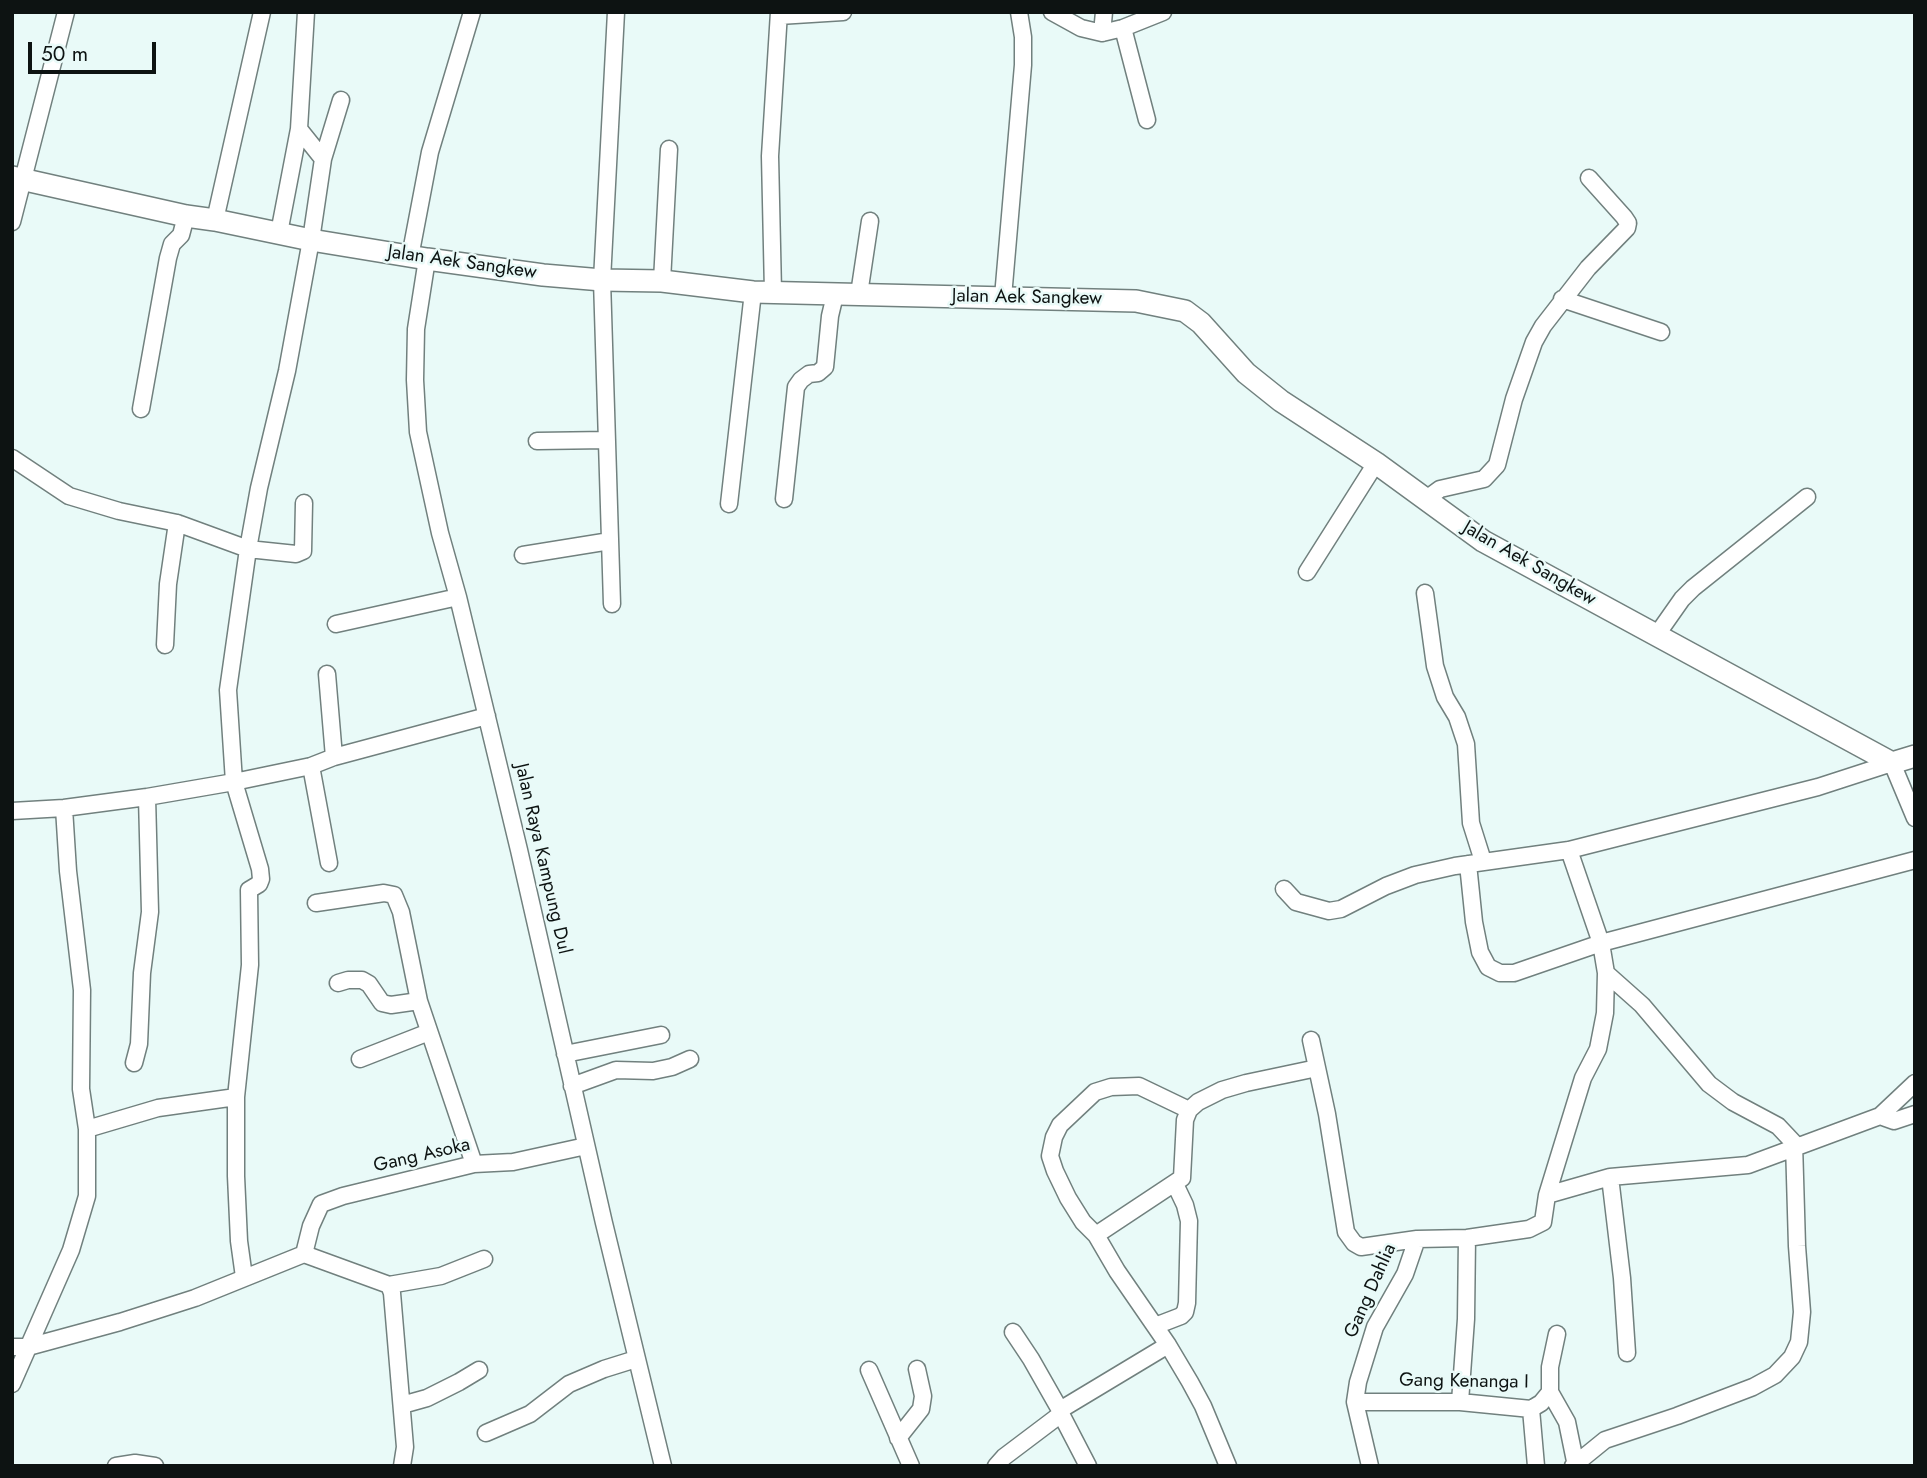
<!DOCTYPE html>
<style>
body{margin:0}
#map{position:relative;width:1927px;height:1478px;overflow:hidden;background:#e9faf8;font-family:Jost,sans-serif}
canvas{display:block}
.frame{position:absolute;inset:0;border:14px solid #0d1312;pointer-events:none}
.scale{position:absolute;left:28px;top:42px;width:128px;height:32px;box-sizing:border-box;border:4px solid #0d1312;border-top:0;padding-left:9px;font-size:21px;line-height:24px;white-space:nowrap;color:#0d1312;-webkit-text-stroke:5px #e9faf8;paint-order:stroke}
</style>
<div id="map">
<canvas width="1927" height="1478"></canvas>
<div class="frame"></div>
<div class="scale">50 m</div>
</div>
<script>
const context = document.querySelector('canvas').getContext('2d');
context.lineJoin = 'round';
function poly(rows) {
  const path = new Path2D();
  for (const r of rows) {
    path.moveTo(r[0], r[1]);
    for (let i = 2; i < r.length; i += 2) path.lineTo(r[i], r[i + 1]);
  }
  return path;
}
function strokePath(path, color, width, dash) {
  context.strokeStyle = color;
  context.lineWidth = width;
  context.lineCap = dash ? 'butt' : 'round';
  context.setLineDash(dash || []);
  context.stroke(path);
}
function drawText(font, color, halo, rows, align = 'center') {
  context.font = font + ' Jost,sans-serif';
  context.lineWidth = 5;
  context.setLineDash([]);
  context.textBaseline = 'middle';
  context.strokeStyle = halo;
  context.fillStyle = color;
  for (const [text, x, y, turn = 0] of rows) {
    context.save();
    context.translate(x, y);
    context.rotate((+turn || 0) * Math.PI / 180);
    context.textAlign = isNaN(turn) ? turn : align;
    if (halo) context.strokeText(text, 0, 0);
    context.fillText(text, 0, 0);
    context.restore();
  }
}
const minor = poly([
 [1052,12,1081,28,1102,33,1123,28,1163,12],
 [779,16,843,12],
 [1123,28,1147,120],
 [1102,33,1104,12],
 [299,129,323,159],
 [215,220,262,12],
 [12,222,66,12],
 [279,233,299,129,306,12],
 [410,257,430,152,472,12],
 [427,259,416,329,415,380,418,432,440,533,458,597,519,850,604,1223,663,1466],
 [662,281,669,149],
 [773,292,770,156,779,12],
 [859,294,870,221],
 [1003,297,1023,65,1023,37,1019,12],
 [1562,299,1661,332],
 [141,409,168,258,172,244,181,235,186,216],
 [537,441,607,440],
 [12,458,69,496,119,511,177,523,248,549,296,554,303,551,304,503],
 [784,499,796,387,801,380,809,374,818,373,825,367,830,316,835,295],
 [1425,500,1440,489,1484,479,1497,465,1514,399,1534,342,1543,326,1588,268,1627,228,1628,223,1624,217,1589,178],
 [729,504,753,292],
 [523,555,610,541],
 [1307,572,1376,463],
 [1425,593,1435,666,1445,697,1457,717,1466,744,1471,823,1483,861],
 [612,604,602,280,616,12],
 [336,624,458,597],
 [1656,636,1682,599,1693,588,1807,497],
 [165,645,168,584,177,523],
 [327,674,334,757],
 [311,766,329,863],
 [64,808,68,871,82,990,81,1089,87,1129,158,1108,236,1097],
 [12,811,64,808,147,797,234,782,311,766,334,757,487,716],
 [1468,864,1474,922,1480,952,1488,967,1500,973,1514,973,1601,943,1915,860],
 [1284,889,1296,902,1329,911,1341,909,1386,886,1415,875,1455,866,1569,850,1818,787,1892,763,1915,818],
 [316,903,384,893,394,895,401,912,419,1001,474,1164],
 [338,983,348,980,362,980,369,984,382,1003,391,1005,419,1001],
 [1311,1040,1327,1114,1346,1232,1354,1243,1361,1247,1417,1239,1467,1238,1529,1229,1543,1222,1547,1195,1583,1078,1598,1049,1605,1013,1606,973,1601,943,1569,850],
 [565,1054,661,1035],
 [360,1059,429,1032],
 [134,1063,139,1044,142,973,150,912,147,797],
 [572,1086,616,1070,653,1071,672,1067,690,1059],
 [1189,1110,1139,1086,1111,1087,1095,1092,1060,1125,1054,1137,1050,1156,1055,1171,1068,1198,1083,1222,1096,1235,1117,1271,1168,1345,1190,1382,1203,1406,1228,1466],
 [1880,1116,1894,1121,1915,1114],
 [1610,1177,1622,1278,1627,1353],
 [1547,1195,1610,1177,1748,1165,1880,1116,1915,1083],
 [1096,1235,1182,1178,1185,1120,1189,1110,1198,1102,1222,1090,1246,1083,1317,1068],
 [304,1254,311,1226,321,1204,343,1196,474,1164,513,1162,586,1146],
 [244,1277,239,1241,236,1176,236,1097,250,965,249,890,259,884,261,879,260,869,234,782,228,690,248,549,259,488,287,371,311,240,323,159,341,100],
 [389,1285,441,1276,484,1259],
 [1155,1326,1181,1316,1185,1312,1187,1303,1189,1221,1185,1205,1175,1184],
 [12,1347,28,1347,120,1322,195,1298,304,1254,389,1285,392,1293,405,1447,402,1466],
 [869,1370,911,1466],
 [12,1384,71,1250,87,1196,87,1129],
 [1550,1392,1567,1422,1576,1466],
 [1355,1402,1460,1402,1531,1409,1541,1403,1550,1392,1550,1367,1557,1334],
 [1460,1402,1466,1319,1467,1238],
 [402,1405,427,1398,459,1382,479,1370],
 [1531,1409,1536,1466],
 [1060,1410,1168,1345],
 [1061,1414,1088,1466],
 [486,1433,530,1414,569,1384,604,1369,636,1359],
 [898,1438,921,1409,923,1396,917,1369],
 [116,1466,135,1463,155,1466],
 [996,1466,1004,1457,1061,1414,1060,1410,1031,1359,1013,1332],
 [1370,1466,1355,1402,1358,1382,1375,1327,1405,1274,1417,1239],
 [1573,1466,1605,1440,1677,1416,1753,1387,1775,1375,1792,1357,1799,1342,1802,1312,1797,1246,1794,1143,1778,1126,1733,1102,1709,1084,1642,1005,1606,973]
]);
const tertiary = poly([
 [12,177,186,216,215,220,311,240,427,259,543,275,602,280,662,281,753,292,1136,301,1185,311,1201,323,1246,373,1281,401,1376,463,1483,541,1892,763,1915,756]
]);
strokePath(minor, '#71807e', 19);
strokePath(tertiary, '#71807e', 24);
strokePath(minor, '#fff', 16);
strokePath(tertiary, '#fff', 21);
drawText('19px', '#0d1312', '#e9faf8', [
 ["Jalan Aek Sangkew",462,263,8],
 ["Jalan Aek Sangkew",1027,298,1],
 ["Jalan Aek Sangkew",1529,564,30],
 ["Jalan Raya Kampung Dul",542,859,77],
 ["Gang Asoka",422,1156,-13],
 ["Gang Dahlia",1371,1291,-66],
 ["Gang Kenanga I",1464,1382,1]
]);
</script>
